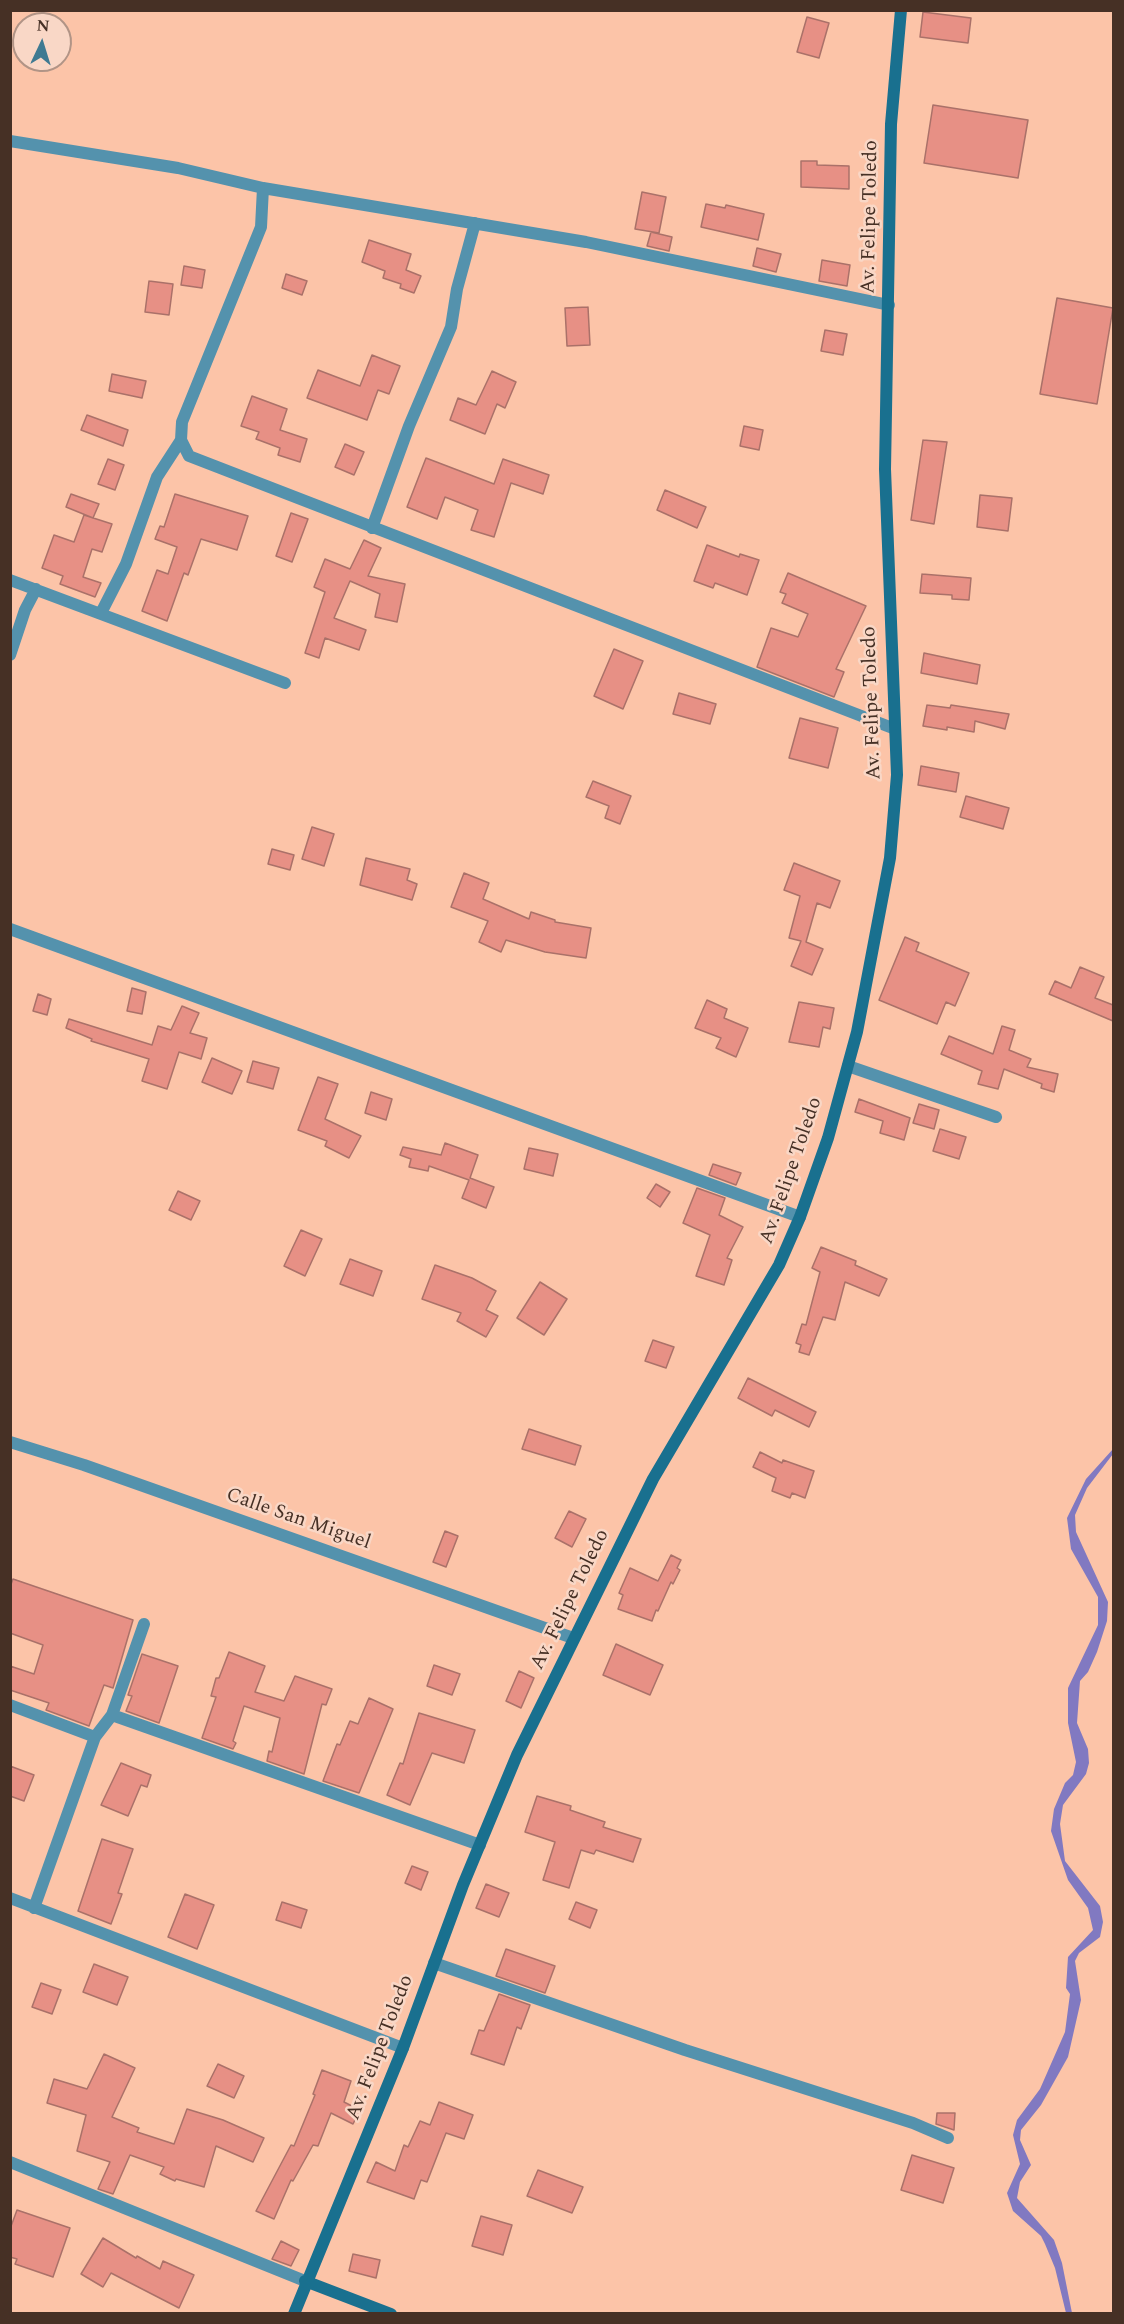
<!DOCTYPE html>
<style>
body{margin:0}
#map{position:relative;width:1124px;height:2324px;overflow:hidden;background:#fcc4a8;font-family:Spectral,serif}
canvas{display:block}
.frame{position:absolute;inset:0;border:12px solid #463025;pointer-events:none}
.north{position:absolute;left:12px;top:12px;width:60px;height:60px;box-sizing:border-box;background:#f9d7c6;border:2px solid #b19486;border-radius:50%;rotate:4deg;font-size:16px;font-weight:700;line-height:24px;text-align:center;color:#463025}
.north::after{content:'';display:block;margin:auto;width:21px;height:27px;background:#3f7a92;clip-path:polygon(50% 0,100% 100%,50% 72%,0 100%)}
</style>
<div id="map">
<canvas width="1124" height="2324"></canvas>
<div class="frame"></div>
<div class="north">N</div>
</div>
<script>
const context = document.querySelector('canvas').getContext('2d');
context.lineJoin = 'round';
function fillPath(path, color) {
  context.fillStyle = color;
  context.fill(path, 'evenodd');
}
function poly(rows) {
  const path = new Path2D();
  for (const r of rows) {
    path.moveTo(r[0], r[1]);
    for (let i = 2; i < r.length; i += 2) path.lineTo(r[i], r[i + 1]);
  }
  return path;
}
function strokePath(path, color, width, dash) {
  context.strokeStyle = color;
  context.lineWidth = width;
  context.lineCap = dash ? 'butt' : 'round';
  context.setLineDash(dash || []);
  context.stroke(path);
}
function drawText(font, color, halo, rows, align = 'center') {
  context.font = font + ' Spectral,serif';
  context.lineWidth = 5;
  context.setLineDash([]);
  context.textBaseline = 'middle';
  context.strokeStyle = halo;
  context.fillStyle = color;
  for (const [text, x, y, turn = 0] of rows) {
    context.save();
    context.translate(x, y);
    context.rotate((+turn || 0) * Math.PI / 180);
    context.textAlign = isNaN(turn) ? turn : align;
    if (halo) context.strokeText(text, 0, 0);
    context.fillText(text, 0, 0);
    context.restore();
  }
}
fillPath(poly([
 [1113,1449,1113,1454,1087,1488,1075,1515,1076,1532,1108,1602,1107,1621,1097,1652,1088,1672,1080,1681,1077,1723,1088,1749,1089,1763,1086,1774,1063,1805,1060,1824,1065,1861,1100,1906,1103,1922,1100,1937,1079,1953,1075,1961,1081,2000,1068,2057,1041,2105,1021,2130,1020,2140,1031,2165,1020,2182,1017,2198,1054,2240,1062,2263,1072,2313,1066,2313,1055,2268,1045,2244,1041,2236,1013,2211,1007,2193,1020,2164,1013,2135,1017,2120,1040,2089,1065,2032,1070,1994,1066,1988,1068,1957,1093,1930,1088,1908,1068,1880,1051,1831,1054,1809,1065,1783,1073,1775,1076,1762,1068,1723,1068,1688,1098,1625,1098,1597,1071,1549,1067,1518,1086,1479]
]), '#8179c1');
const building = poly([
 [923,12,971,18,968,43,920,37,923,12],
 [807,17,829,23,819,58,797,52,807,17],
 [933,105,1028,120,1018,178,924,163,933,105],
 [801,161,817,161,817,165,849,166,849,189,801,187,801,161],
 [642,192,666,197,659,233,635,229,642,192],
 [706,204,725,208,726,205,764,214,758,240,701,227,706,204],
 [651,232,672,237,669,251,647,246,651,232],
 [369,240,411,254,406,270,421,276,414,293,400,288,401,284,383,278,385,271,362,262,369,240],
 [757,248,781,254,776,272,753,266,757,248],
 [822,260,850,265,847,286,819,281,822,260],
 [184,266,205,270,202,288,181,285,184,266],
 [286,274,307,281,302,295,282,288,286,274],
 [149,281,173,284,169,315,145,312,149,281],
 [1057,298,1113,308,1097,404,1040,394,1057,298],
 [588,307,590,345,567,346,565,308,588,307],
 [825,330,847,334,843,355,821,351,825,330],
 [372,355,400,366,389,394,378,390,367,420,307,398,318,370,360,386,372,355],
 [492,371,516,382,505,408,497,404,485,434,450,420,458,398,476,405,492,371],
 [112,374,146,381,142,398,109,391,112,374],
 [252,396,287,409,280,430,307,439,300,462,278,455,280,448,256,439,259,432,241,426,252,396],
 [87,415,128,430,123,446,81,430,87,415],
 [744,426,763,430,759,450,740,446,744,426],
 [923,440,947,442,934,524,911,520,923,440],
 [345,444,364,452,354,475,335,467,345,444],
 [426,458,494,484,503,459,549,475,543,494,511,483,494,537,471,530,478,510,445,497,437,519,407,507,426,458],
 [108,459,124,465,115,490,98,484,108,459],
 [665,490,706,507,697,528,657,510,665,490],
 [71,494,99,504,93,518,66,507,71,494],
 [175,494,248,516,237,550,201,539,188,575,184,573,167,621,142,611,157,570,168,574,177,547,155,539,160,526,164,527,175,494],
 [980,495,1012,498,1008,531,977,527,980,495],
 [291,513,308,519,292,562,276,556,291,513],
 [84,515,112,524,102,552,92,549,83,577,101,583,95,597,60,584,63,576,42,568,54,535,74,542,84,515],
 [364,540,381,548,368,576,405,584,397,622,375,617,380,594,350,581,334,618,366,630,359,650,325,638,319,658,305,653,325,592,314,587,325,559,350,569,364,540],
 [707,545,739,557,740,554,759,560,747,595,715,583,713,588,694,581,707,545],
 [788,573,866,606,836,669,844,672,834,697,757,667,771,628,798,637,808,614,782,603,786,594,780,592,788,573],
 [922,574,971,578,969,600,952,599,952,595,920,593,922,574],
 [614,649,643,661,623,709,594,696,614,649],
 [924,653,980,665,977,684,921,673,924,653],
 [679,693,716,704,710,724,673,714,679,693],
 [927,705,950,708,951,705,1009,714,1005,729,975,721,974,732,947,727,947,730,923,726,927,705],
 [800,718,838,728,828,768,789,758,800,718],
 [921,766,959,773,956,792,918,785,921,766],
 [593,781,631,796,620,824,605,818,609,806,586,797,593,781],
 [966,796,1009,808,1003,829,960,817,966,796],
 [312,827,334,834,324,866,302,859,312,827],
 [272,849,294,855,290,870,268,864,272,849],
 [366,858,410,869,407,880,417,884,412,900,360,885,366,858],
 [794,863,840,881,830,908,817,903,806,942,823,949,812,975,791,966,801,941,789,938,800,896,784,890,794,863],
 [464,873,489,883,483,899,529,919,531,912,555,920,555,922,591,928,586,958,545,952,506,940,501,952,479,942,488,921,451,907,464,873],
 [905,937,919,943,916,951,969,973,955,1006,946,1002,937,1024,879,1000,905,937],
 [1080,967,1104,977,1095,998,1113,1005,1113,1021,1049,994,1055,981,1071,988,1080,967],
 [132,988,146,992,142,1014,127,1011,132,988],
 [38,994,51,999,47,1015,33,1011,38,994],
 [707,1000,727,1009,724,1018,748,1028,736,1057,716,1048,721,1038,695,1028,707,1000],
 [799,1002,834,1008,830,1029,823,1027,819,1047,789,1042,799,1002],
 [182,1006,199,1013,190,1033,207,1038,201,1059,179,1052,167,1089,142,1081,149,1059,91,1041,92,1039,66,1028,69,1019,152,1045,158,1026,171,1030,182,1006],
 [1002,1026,1015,1030,1009,1050,1031,1059,1027,1067,1058,1074,1054,1092,1041,1088,1042,1084,1004,1069,998,1089,978,1084,982,1071,941,1054,949,1036,993,1054,1002,1026],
 [212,1058,242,1071,232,1094,202,1082,212,1058],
 [253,1061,279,1068,273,1089,247,1082,253,1061],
 [318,1077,338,1084,325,1119,361,1136,349,1158,325,1146,327,1141,298,1130,318,1077],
 [371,1092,392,1099,386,1120,365,1113,371,1092],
 [859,1099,910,1118,904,1140,880,1133,883,1121,855,1112,859,1099],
 [919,1104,939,1110,934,1129,913,1123,919,1104],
 [940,1129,966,1137,959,1159,933,1151,940,1129],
 [445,1143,478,1155,470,1178,494,1187,486,1208,462,1198,469,1180,429,1166,428,1171,409,1167,411,1159,400,1155,403,1147,441,1155,445,1143],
 [529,1148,558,1154,553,1176,524,1169,529,1148],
 [713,1164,741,1173,736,1185,709,1175,713,1164],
 [656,1184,670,1192,660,1207,647,1198,656,1184],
 [697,1188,725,1198,719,1215,743,1227,727,1258,732,1260,724,1285,696,1276,710,1235,683,1223,697,1188],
 [178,1191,200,1201,191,1220,169,1210,178,1191],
 [301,1230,322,1239,305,1276,284,1266,301,1230],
 [821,1247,856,1261,855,1265,887,1279,879,1296,845,1282,835,1320,823,1317,809,1355,799,1352,801,1345,796,1343,802,1324,806,1325,820,1272,812,1268,821,1247],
 [350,1259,382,1271,373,1296,340,1284,350,1259],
 [435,1265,472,1278,496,1291,486,1310,498,1316,486,1337,457,1321,461,1313,422,1299,435,1265],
 [540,1282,567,1299,544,1335,517,1318,540,1282],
 [653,1340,674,1347,666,1368,645,1361,653,1340],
 [748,1378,816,1412,809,1427,775,1410,772,1416,738,1398,748,1378],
 [529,1429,581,1446,575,1465,522,1449,529,1429],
 [760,1452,782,1463,783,1460,814,1471,805,1498,792,1493,790,1498,772,1491,776,1478,753,1467,760,1452],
 [569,1511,586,1519,572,1547,555,1538,569,1511],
 [445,1531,458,1536,446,1567,433,1562,445,1531],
 [671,1555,681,1560,677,1568,680,1570,673,1584,671,1582,658,1611,656,1610,652,1621,618,1609,623,1595,619,1593,630,1568,658,1581,671,1555],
 [13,1579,133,1620,113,1688,104,1685,89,1726,46,1710,49,1703,10,1690,10,1666,34,1674,43,1645,10,1633,10,1587,13,1579],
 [616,1644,663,1665,650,1695,603,1675,616,1644],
 [229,1652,265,1666,255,1692,284,1701,295,1676,332,1689,326,1705,322,1704,304,1774,267,1761,269,1751,272,1752,280,1718,244,1706,233,1741,236,1743,233,1749,202,1738,216,1697,211,1696,216,1678,219,1678,229,1652],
 [142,1654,178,1666,159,1723,126,1711,132,1696,128,1695,142,1654],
 [434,1665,460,1674,452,1695,427,1686,434,1665],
 [519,1671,534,1678,521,1708,506,1701,519,1671],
 [369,1698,393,1709,359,1793,323,1781,337,1744,340,1745,350,1721,358,1724,369,1698],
 [419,1713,475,1730,464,1763,432,1753,410,1805,387,1795,400,1763,403,1764,419,1713],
 [121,1763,151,1775,147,1787,141,1785,128,1816,101,1805,121,1763],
 [10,1766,34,1775,24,1801,10,1796,10,1766],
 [537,1796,571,1806,570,1810,605,1822,603,1827,641,1839,633,1862,596,1850,594,1854,581,1850,569,1888,543,1880,555,1842,525,1832,537,1796],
 [102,1839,133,1849,118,1893,122,1894,111,1924,78,1911,102,1839],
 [412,1866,428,1872,421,1890,405,1883,412,1866],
 [486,1884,509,1893,499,1917,476,1908,486,1884],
 [185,1894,214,1905,197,1949,168,1937,185,1894],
 [282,1902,307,1910,301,1928,276,1920,282,1902],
 [576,1902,597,1910,590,1928,569,1919,576,1902],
 [506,1949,555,1966,545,1993,496,1976,506,1949],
 [94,1964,128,1977,117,2005,83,1992,94,1964],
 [41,1983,61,1990,52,2014,32,2007,41,1983],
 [499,1994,530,2005,521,2029,517,2027,504,2065,471,2054,479,2030,484,2031,499,1994],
 [104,2054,135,2068,112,2117,139,2128,137,2132,174,2144,187,2109,223,2120,264,2138,253,2162,216,2146,204,2187,176,2179,175,2181,160,2174,164,2167,130,2155,113,2194,98,2189,110,2162,77,2151,86,2115,47,2103,54,2079,87,2089,104,2054],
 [218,2064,244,2076,234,2098,207,2086,218,2064],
 [322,2070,351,2081,344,2102,360,2110,353,2124,331,2113,318,2146,313,2145,293,2181,291,2180,274,2219,256,2211,291,2145,294,2146,315,2095,313,2094,322,2070],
 [439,2102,473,2115,464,2139,446,2133,427,2182,421,2180,414,2199,367,2182,376,2162,395,2171,404,2145,408,2147,420,2121,430,2125,439,2102],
 [937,2113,955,2113,954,2130,936,2124,937,2113],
 [912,2155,954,2168,943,2203,901,2190,912,2155],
 [538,2170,583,2187,572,2213,527,2196,538,2170],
 [17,2210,70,2228,53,2277,15,2264,17,2259,10,2257,10,2229,17,2210],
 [481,2216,512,2225,503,2255,472,2246,481,2216],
 [103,2238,136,2258,137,2256,160,2269,163,2261,194,2275,179,2308,111,2273,103,2287,81,2274,103,2238],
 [281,2241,299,2250,291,2266,272,2259,281,2241],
 [353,2254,380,2260,376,2278,349,2271,353,2254]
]);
fillPath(building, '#e79085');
strokePath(building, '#aa7169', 1.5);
strokePath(poly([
 [10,141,178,168,263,188,586,242,889,305],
 [263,188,261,227,182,422,181,440,189,456,895,729],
 [372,528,409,426,451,327,457,289,475,223],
 [10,580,285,683],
 [101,613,126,564,157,477,181,440],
 [10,655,25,610,36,589],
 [10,929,800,1217],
 [848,1066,996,1117],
 [10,1442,84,1465,573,1638],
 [10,1705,95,1737],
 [112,1715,480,1845],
 [10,1898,403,2048],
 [34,1908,95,1737,112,1715,144,1624],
 [434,1963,685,2050,913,2123,948,2138],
 [10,2162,305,2281]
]), '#5492ad', 12);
strokePath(poly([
 [305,2281,391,2314],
 [294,2314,403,2048,463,1885,517,1755,653,1479,779,1265,800,1217,828,1138,857,1032,890,858,897,775,885,469,891,124,901,10]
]), '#19708f', 12);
drawText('20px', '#463025', '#f9d7c6', [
 ["Av. Felipe Toledo",871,217,-89],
 ["Av. Felipe Toledo",873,703,-92],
 ["Av. Felipe Toledo",792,1171,-71],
 ["Calle San Miguel",298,1520,19],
 ["Av. Felipe Toledo",571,1600,-64],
 ["Av. Felipe Toledo",381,2048,-69]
]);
</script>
